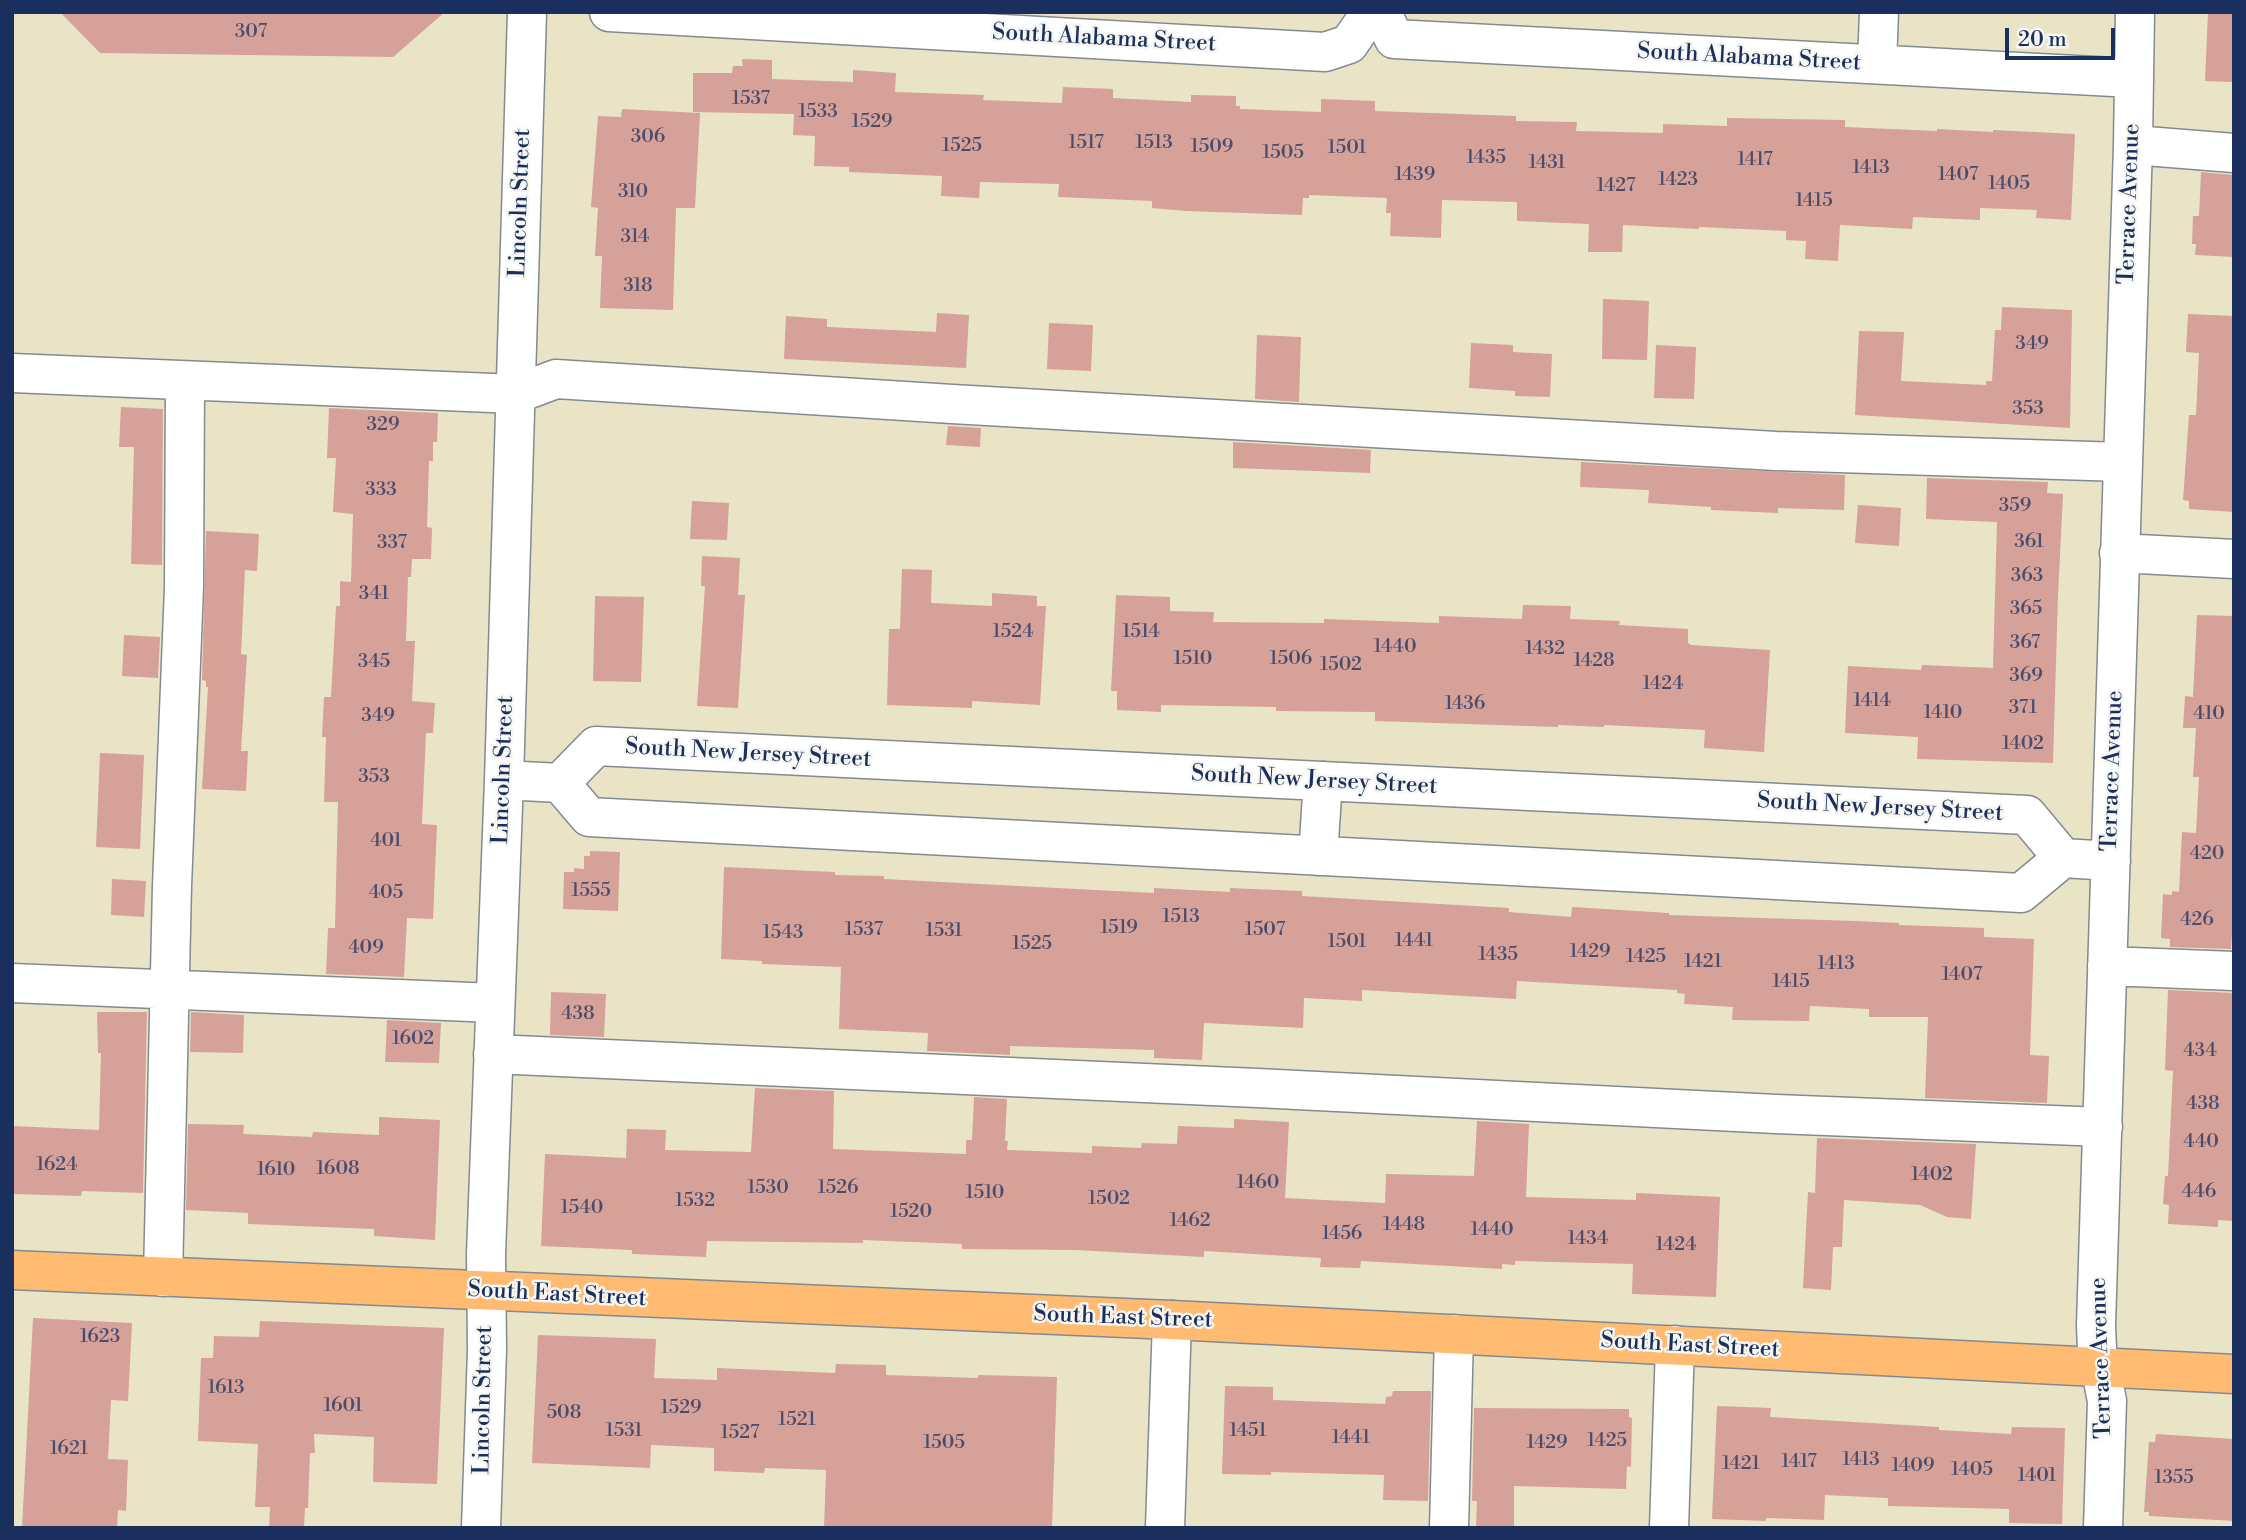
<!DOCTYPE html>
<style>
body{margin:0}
#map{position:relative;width:2246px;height:1540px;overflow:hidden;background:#eae4c7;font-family:"Libre Bodoni",serif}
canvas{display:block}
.frame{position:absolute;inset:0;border:14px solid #1b2f5e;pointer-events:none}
.scale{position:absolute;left:2005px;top:28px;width:110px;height:32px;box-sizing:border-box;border:4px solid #1b2f5e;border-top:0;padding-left:9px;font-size:21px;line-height:24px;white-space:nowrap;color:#1b2f5e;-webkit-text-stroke:5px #f6f6f2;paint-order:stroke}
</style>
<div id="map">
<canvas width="2246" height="1540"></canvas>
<div class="frame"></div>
<div class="scale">20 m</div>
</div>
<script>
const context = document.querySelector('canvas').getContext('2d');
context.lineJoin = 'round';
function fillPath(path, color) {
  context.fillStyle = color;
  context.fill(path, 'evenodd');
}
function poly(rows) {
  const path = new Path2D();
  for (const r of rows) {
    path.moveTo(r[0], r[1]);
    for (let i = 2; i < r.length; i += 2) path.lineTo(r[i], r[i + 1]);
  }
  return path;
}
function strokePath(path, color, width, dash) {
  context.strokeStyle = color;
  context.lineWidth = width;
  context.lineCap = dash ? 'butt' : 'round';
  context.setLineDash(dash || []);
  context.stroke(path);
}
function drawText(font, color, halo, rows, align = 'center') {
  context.font = font + ' "Libre Bodoni",serif';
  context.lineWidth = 5;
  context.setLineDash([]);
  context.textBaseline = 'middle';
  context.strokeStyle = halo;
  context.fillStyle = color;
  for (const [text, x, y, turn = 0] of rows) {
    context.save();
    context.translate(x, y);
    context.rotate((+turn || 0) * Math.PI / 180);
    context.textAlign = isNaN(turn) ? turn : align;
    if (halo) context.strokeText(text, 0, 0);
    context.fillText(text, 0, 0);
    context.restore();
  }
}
fillPath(poly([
 [60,12,445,12,393,57,100,53],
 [2208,12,2234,12,2234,82,2205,81],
 [742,59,772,60,772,79,853,82,853,70,896,73,895,92,984,95,983,100,1062,103,1063,87,1113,89,1113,98,1191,102,1191,95,1236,96,1236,106,1240,106,1240,109,1321,112,1321,99,1375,101,1375,111,1516,116,1516,121,1577,122,1576,131,1663,133,1663,124,1727,126,1727,118,1845,120,1845,127,1937,131,1937,129,1993,132,1993,130,2075,134,2071,220,2036,218,2037,210,1980,208,1980,220,1913,217,1912,229,1840,225,1838,261,1805,259,1806,241,1786,240,1786,231,1699,227,1699,229,1623,225,1622,252,1588,252,1589,224,1517,221,1517,202,1442,200,1441,238,1390,236,1391,213,1386,213,1387,198,1309,195,1309,198,1303,198,1302,215,1186,211,1152,208,1152,201,1058,197,1059,184,980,182,979,198,941,196,942,176,849,172,849,167,814,166,815,136,793,135,794,114,693,112,693,73,732,73,733,66,743,66],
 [622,109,700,113,695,208,676,208,673,310,600,308,602,256,595,256,598,208,591,207,598,116,621,117],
 [2201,172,2234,175,2234,257,2195,255,2196,244,2192,244,2193,216,2199,216],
 [1603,299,1649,301,1647,360,1602,359],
 [2002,307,2072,310,2070,428,1855,415,1859,331,1904,332,1901,381,1986,385,1986,381,1992,381,1995,330,2001,330],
 [937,313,969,315,966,368,784,359,786,316,827,319,827,327,936,332],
 [2188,314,2234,316,2234,512,2189,509,2189,501,2183,500,2189,415,2196,415,2199,353,2186,352],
 [1049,323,1093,325,1091,371,1047,369],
 [1257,335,1301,337,1299,402,1255,399],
 [1471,343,1513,345,1513,352,1552,354,1550,397,1515,396,1515,391,1469,388],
 [1656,345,1696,347,1694,399,1654,398],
 [121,407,163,409,162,565,131,564,134,447,119,447],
 [329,408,438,413,437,442,433,442,433,461,429,461,427,527,432,528,431,559,412,559,411,577,408,577,406,641,415,641,412,701,435,703,433,733,426,733,422,824,437,825,433,919,407,918,404,977,326,974,328,928,335,928,338,802,324,802,326,737,322,737,324,697,331,697,336,606,340,606,340,581,351,582,353,514,333,512,336,458,327,458],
 [948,426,981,428,980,447,946,445],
 [1233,442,1371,450,1370,473,1233,468],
 [1581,462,1845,475,1844,510,1778,508,1778,513,1711,510,1711,507,1648,503,1649,490,1580,487],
 [1927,478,2048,482,2047,493,2063,494,2058,595,2053,763,1917,759,1918,737,1845,733,1848,666,1921,670,1922,665,1993,668,1997,522,1926,519],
 [692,501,729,503,727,540,690,539],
 [1858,505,1901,508,1899,546,1855,543],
 [206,531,259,534,257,571,245,570,241,654,247,655,241,751,248,751,246,791,202,789,208,687,206,687,206,681,202,680],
 [702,556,740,558,738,595,745,595,738,708,697,706,705,586,701,586],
 [902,569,932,570,931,603,992,606,992,593,1037,596,1037,606,1046,606,1040,705,972,701,972,708,887,705,889,629,900,629],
 [1116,595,1170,597,1170,611,1214,612,1213,622,1324,623,1324,619,1439,623,1439,616,1522,619,1523,605,1571,606,1570,619,1620,621,1619,625,1688,629,1688,643,1691,645,1770,650,1764,752,1704,748,1705,730,1604,725,1604,727,1558,725,1558,727,1375,721,1375,712,1276,711,1276,707,1161,705,1161,712,1117,710,1117,691,1111,691],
 [595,596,644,597,641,682,593,681],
 [2197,615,2234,616,2234,902,2231,949,2170,947,2170,939,2161,938,2163,894,2172,895,2172,891,2179,892,2182,832,2196,833,2199,777,2193,777,2196,728,2183,728,2185,696,2193,697],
 [124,635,160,637,158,678,122,676],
 [100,753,144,755,140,849,96,847],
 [590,851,620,852,618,911,563,909,564,872,574,872,574,868,584,869,584,856,590,856],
 [724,867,835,872,835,875,884,876,884,879,1154,893,1154,888,1230,892,1230,888,1302,891,1302,896,1509,908,1509,912,1571,917,1572,907,1669,913,1669,915,1856,921,1899,923,1899,925,1984,928,1984,937,2034,939,2030,1055,2049,1056,2047,1103,1925,1098,1928,1017,1869,1017,1869,1009,1810,1006,1809,1021,1732,1020,1733,1007,1684,1004,1685,994,1677,993,1677,990,1517,981,1516,999,1362,990,1362,1001,1304,998,1303,1028,1204,1023,1202,1060,1154,1058,1154,1050,1010,1046,1010,1055,927,1051,928,1033,839,1029,841,967,762,964,762,961,721,959],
 [112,879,146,881,144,917,111,915],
 [2168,990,2234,993,2234,1221,2218,1220,2218,1227,2168,1224,2169,1205,2163,1204,2165,1176,2168,1176,2173,1071,2165,1070],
 [551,992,606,994,604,1037,550,1035],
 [97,1012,147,1012,143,1193,82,1191,81,1196,12,1194,12,1126,99,1130,101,1053,98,1053],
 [191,1012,244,1015,243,1053,190,1052],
 [387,1020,441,1023,439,1063,385,1062],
 [755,1088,834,1091,833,1149,966,1154,966,1140,972,1140,974,1097,1007,1099,1005,1141,1008,1141,1007,1150,1092,1153,1092,1146,1141,1148,1142,1143,1177,1144,1178,1126,1234,1128,1234,1119,1289,1122,1285,1198,1385,1203,1386,1174,1474,1176,1477,1121,1529,1124,1526,1197,1636,1200,1636,1193,1720,1197,1716,1297,1632,1294,1633,1264,1515,1261,1515,1265,1502,1264,1502,1269,1361,1261,1360,1268,1320,1267,1321,1258,1204,1251,1204,1257,1076,1250,962,1249,962,1244,863,1240,863,1243,707,1241,706,1257,632,1254,632,1250,541,1246,545,1154,626,1158,627,1129,666,1130,665,1150,751,1152],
 [379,1117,440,1120,435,1240,374,1236,374,1229,248,1224,248,1213,186,1210,188,1124,244,1125,243,1134,312,1137,313,1132,379,1135],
 [1817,1138,1976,1144,1971,1219,1947,1217,1920,1205,1844,1200,1842,1247,1833,1247,1831,1290,1803,1288,1808,1192,1815,1193],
 [33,1318,132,1323,128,1401,111,1400,108,1459,128,1460,126,1511,118,1510,117,1528,22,1528],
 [260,1321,444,1328,437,1484,373,1482,374,1437,314,1434,315,1453,310,1453,308,1508,305,1508,304,1528,269,1528,270,1507,255,1507,258,1444,198,1441,201,1358,213,1358,214,1336,259,1337],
 [538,1335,656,1339,654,1378,717,1380,717,1368,835,1373,836,1364,886,1365,886,1375,978,1378,978,1375,1057,1377,1052,1528,824,1528,826,1470,765,1468,764,1473,714,1471,714,1448,651,1445,650,1468,532,1463],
 [1225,1386,1273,1387,1273,1400,1385,1404,1386,1397,1392,1396,1393,1391,1431,1391,1428,1501,1383,1500,1384,1475,1271,1472,1271,1475,1222,1474],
 [1717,1406,1771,1408,1770,1417,1939,1427,1939,1430,2011,1434,2012,1427,2065,1428,2062,1524,2009,1523,2009,1509,1888,1506,1888,1498,1825,1495,1824,1520,1766,1518,1766,1521,1712,1519],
 [1474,1408,1629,1409,1629,1417,1632,1418,1631,1467,1627,1466,1626,1489,1514,1486,1514,1528,1476,1528,1477,1501,1472,1501],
 [2156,1434,2234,1439,2234,1521,2149,1516,2149,1512,2144,1512,2149,1442,2155,1442]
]), '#d5a198');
const minor = poly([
 [609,12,1325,52,1349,44,1371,12],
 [1382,12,1394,39,2133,78],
 [1877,64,1879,12],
 [2133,145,2234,153],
 [12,373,516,394,556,379,952,404,1776,451,2122,462],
 [2119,553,2234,559],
 [504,780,560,783,589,817,2021,893,2063,858,2111,861],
 [560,783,596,746,2027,815,2063,858],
 [1318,856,1323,781],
 [2107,966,2234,971],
 [12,983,495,1003],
 [493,1054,1257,1088,1776,1114,2103,1127],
 [163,1277,172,886,184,587,185,381],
 [481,1528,487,1350,486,1254,504,780,527,12],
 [1165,1528,1172,1320],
 [1449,1528,1454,1334],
 [1669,1528,1675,1345],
 [2103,1528,2107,1401,2097,1350,2096,1325,2133,145,2135,12]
]);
const major = poly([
 [12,1270,1172,1320,2234,1374]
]);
strokePath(minor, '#828a92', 41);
strokePath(major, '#828a92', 41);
strokePath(minor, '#fff', 38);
strokePath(major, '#febb71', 38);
drawText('19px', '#4a4c6c', null, [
 ["307",251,32],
 ["1537",751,99],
 ["1533",818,112],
 ["1529",872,122],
 ["306",648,137],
 ["1517",1086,143],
 ["1513",1154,143],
 ["1525",962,146],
 ["1509",1212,147],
 ["1501",1347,148],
 ["1505",1283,153],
 ["1435",1486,158],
 ["1417",1755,160],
 ["1431",1547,163],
 ["1413",1871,168],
 ["1439",1415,175],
 ["1407",1958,175],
 ["1423",1678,180],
 ["1405",2009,184],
 ["1427",1616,186],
 ["310",633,192],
 ["1415",1814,201],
 ["314",635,237],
 ["318",638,286],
 ["349",2032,344],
 ["353",2028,409],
 ["329",383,425],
 ["333",381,490],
 ["359",2015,506],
 ["361",2029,542],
 ["337",392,543],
 ["363",2027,576],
 ["341",374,594],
 ["365",2026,609],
 ["1524",1013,632],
 ["1514",1141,632],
 ["367",2025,643],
 ["1440",1395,647],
 ["1432",1545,649],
 ["1510",1193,659],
 ["1506",1291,659],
 ["1428",1594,661],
 ["345",374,662],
 ["1502",1341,665],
 ["369",2026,676],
 ["1424",1663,684],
 ["1414",1872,701],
 ["1436",1465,704],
 ["371",2023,708],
 ["1410",1943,713],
 ["410",2209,714],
 ["349",378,716],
 ["1402",2023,744],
 ["353",374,777],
 ["401",386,841],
 ["420",2207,854],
 ["1555",591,891],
 ["405",386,893],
 ["1513",1181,917],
 ["426",2197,920],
 ["1519",1119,928],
 ["1537",864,930],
 ["1507",1265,930],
 ["1531",944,931],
 ["1543",783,933],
 ["1441",1414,941],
 ["1501",1347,942],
 ["1525",1032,944],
 ["409",366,948],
 ["1429",1590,952],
 ["1435",1498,955],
 ["1425",1646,957],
 ["1421",1703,962],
 ["1413",1836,964],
 ["1407",1962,975],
 ["1415",1791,982],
 ["438",578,1014],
 ["1602",413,1039],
 ["434",2200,1051],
 ["438",2203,1104],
 ["440",2201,1142],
 ["1624",57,1165],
 ["1608",338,1169],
 ["1610",276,1170],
 ["1402",1932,1175],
 ["1460",1258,1183],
 ["1530",768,1188],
 ["1526",838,1188],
 ["446",2199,1192],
 ["1510",985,1193],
 ["1502",1109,1199],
 ["1532",695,1201],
 ["1540",582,1208],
 ["1520",911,1212],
 ["1462",1190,1221],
 ["1448",1404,1225],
 ["1440",1492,1230],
 ["1456",1342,1234],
 ["1434",1588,1239],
 ["1424",1676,1245],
 ["1623",100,1337],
 ["1613",226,1388],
 ["1601",343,1406],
 ["1529",681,1408],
 ["508",564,1413],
 ["1521",797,1420],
 ["1531",624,1431],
 ["1451",1248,1431],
 ["1527",740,1433],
 ["1441",1351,1438],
 ["1425",1607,1441],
 ["1505",944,1443],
 ["1429",1547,1443],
 ["1621",69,1449],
 ["1413",1861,1460],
 ["1417",1799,1462],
 ["1421",1741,1464],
 ["1409",1913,1466],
 ["1405",1972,1470],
 ["1401",2037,1476],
 ["1355",2174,1478]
]);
drawText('23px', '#1b2f5e', '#f6f6f2', [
 ["South Alabama Street",1104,39,3],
 ["South Alabama Street",1749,58,3],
 ["Lincoln Street",521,203,-88],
 ["Terrace Avenue",2130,204,-88],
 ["South New Jersey Street",748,754,3],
 ["Lincoln Street",504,770,-88],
 ["Terrace Avenue",2113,771,-88],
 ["South New Jersey Street",1314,781,3],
 ["South New Jersey Street",1880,808,3],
 ["South East Street",557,1295,3],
 ["South East Street",1123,1318,2],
 ["South East Street",1690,1346,3],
 ["Terrace Avenue",2102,1358,-92],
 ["Lincoln Street",484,1400,-89]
]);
</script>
